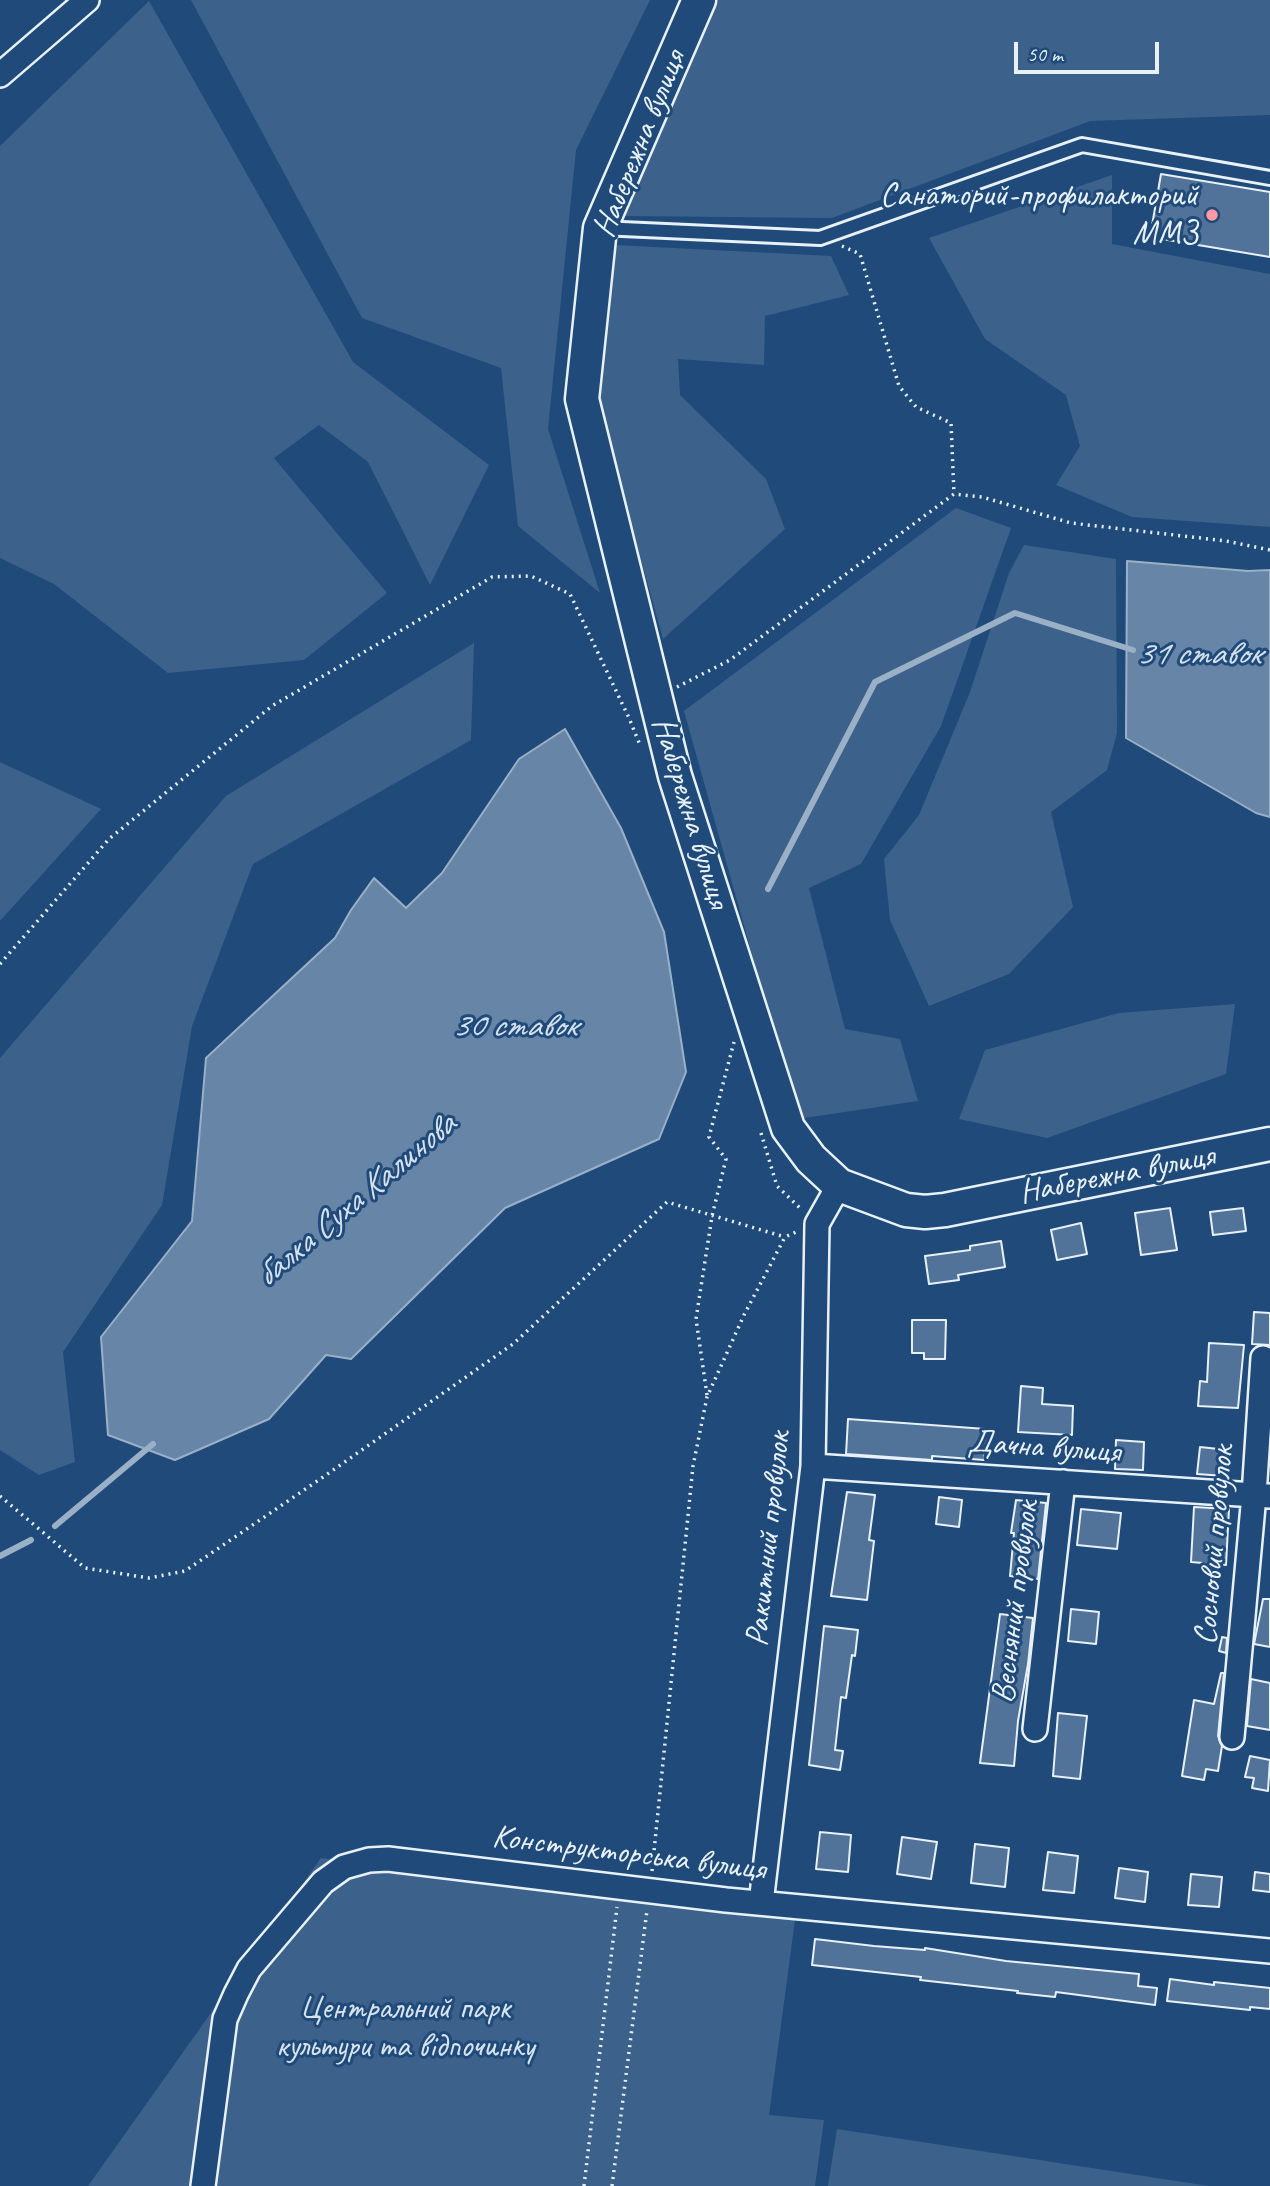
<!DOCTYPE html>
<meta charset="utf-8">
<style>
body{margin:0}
#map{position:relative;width:1270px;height:2186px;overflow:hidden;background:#1f4a7a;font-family:Caveat,sans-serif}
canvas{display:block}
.scale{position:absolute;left:1014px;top:42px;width:145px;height:32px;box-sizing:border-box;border:4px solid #e8f1f8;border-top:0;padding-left:9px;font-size:21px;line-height:24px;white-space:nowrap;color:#e8f1f8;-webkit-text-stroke:5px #1f4a7a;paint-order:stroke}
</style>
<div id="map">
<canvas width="1270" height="2186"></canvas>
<div class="scale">50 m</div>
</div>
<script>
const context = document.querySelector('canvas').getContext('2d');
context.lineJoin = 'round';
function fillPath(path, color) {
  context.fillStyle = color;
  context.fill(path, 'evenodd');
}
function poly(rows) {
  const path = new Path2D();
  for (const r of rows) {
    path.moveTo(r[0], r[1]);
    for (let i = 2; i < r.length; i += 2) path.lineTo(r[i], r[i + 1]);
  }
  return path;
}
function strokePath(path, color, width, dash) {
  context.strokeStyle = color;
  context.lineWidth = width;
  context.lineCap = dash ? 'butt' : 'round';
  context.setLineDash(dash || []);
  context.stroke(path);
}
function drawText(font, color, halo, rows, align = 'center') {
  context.font = font + ' Caveat,sans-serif';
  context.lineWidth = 6;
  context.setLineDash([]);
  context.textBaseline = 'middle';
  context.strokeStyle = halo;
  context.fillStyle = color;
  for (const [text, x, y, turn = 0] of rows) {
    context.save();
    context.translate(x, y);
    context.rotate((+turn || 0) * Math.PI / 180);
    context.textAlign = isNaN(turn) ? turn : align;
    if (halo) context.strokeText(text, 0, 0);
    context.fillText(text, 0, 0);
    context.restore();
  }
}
fillPath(poly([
 [191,0,650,0,576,150,548,429,600,593,518,526,501,368,362,318],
 [710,0,1270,0,1270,115,1090,121,832,218,622,216],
 [149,1,353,362,489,465,430,585,368,462,319,425,274,458,387,593,304,660,168,673,54,584,0,558,0,146],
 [1112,175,1112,244,1270,274,1270,527,1132,517,1056,485,1080,446,1066,395,985,339,929,238],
 [615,245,831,256,849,295,765,316,764,365,678,359,680,395,766,479,785,529,663,639,596,398],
 [956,508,1011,528,941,726,861,864,809,888,845,1029,900,1039,918,1101,798,1119,684,711],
 [1024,545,1116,559,1117,733,1107,770,1051,812,1073,907,1009,974,929,1006,890,920,884,859,919,815,970,692,1009,573],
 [474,643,471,740,253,864,192,1026,162,1205,63,1352,75,1462,39,1475,0,1450,0,1058,226,796],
 [0,762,101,809,0,921],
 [1235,1004,1226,1074,1047,1138,959,1119,985,1050,1119,1013],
 [321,1858,795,1920,769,2115,824,2120,815,2186,88,2186],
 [837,2129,1209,2186,828,2186]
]), '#3c628c');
const water = poly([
 [1127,561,1248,571,1270,570,1270,817,1256,813,1126,738,1127,561],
 [565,729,621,828,664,932,686,1072,659,1139,505,1208,351,1359,326,1355,269,1419,175,1460,108,1435,101,1337,192,1221,206,1058,335,938,351,910,374,878,406,908,442,873,519,759,565,729]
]);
fillPath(water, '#6685a7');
strokePath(water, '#9ab0c7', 2);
strokePath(poly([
 [768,889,875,682,1015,613,1133,650],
 [55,1526,153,1444],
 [0,1556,31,1540]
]), '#9ab0c7', 6);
const building = poly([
 [1161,174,1270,192,1270,257,1150,237,1161,174],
 [1170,1208,1177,1250,1141,1255,1135,1213,1170,1208],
 [1243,1208,1246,1231,1213,1235,1210,1212,1243,1208],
 [1081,1223,1087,1254,1057,1260,1051,1230,1081,1223],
 [1001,1241,1005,1267,958,1275,959,1280,929,1284,925,1256,970,1250,970,1246,1001,1241],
 [1254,1312,1270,1313,1270,1345,1252,1344,1254,1312],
 [912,1320,946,1320,945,1359,924,1359,924,1353,912,1353,912,1320],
 [1209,1343,1244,1345,1238,1408,1198,1406,1200,1381,1207,1382,1209,1343],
 [1021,1386,1043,1388,1042,1404,1073,1406,1072,1435,1018,1432,1021,1386],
 [848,1419,986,1429,984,1460,932,1456,932,1460,846,1454,848,1419],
 [1116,1440,1144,1442,1143,1470,1115,1469,1116,1440],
 [1200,1447,1228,1450,1225,1476,1197,1474,1200,1447],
 [847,1492,875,1495,869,1540,874,1541,867,1600,831,1596,847,1492],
 [939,1497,962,1500,959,1527,936,1524,939,1497],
 [1016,1500,1046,1503,1038,1579,1010,1576,1014,1533,1011,1533,1016,1500],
 [1194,1507,1229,1509,1226,1565,1191,1562,1194,1507],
 [1081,1509,1121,1513,1117,1549,1077,1545,1081,1509],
 [1263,1599,1270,1599,1270,1647,1254,1644,1263,1599],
 [1071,1609,1099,1612,1096,1644,1068,1641,1071,1609],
 [1000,1614,1033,1618,1028,1664,1018,1721,1014,1766,980,1763,1000,1614],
 [824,1626,858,1630,855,1656,852,1655,846,1698,841,1697,835,1750,843,1751,840,1770,809,1765,824,1626],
 [1222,1637,1227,1638,1226,1653,1219,1651,1222,1637],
 [1221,1673,1224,1673,1218,1736,1222,1746,1218,1771,1206,1769,1204,1780,1182,1776,1194,1700,1214,1704,1221,1673],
 [1251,1679,1270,1683,1270,1730,1247,1726,1251,1679],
 [1058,1713,1087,1716,1080,1779,1053,1776,1058,1713],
 [1250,1756,1270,1760,1268,1791,1252,1788,1254,1778,1245,1777,1250,1756],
 [820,1832,851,1835,848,1872,816,1869,820,1832],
 [902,1837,937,1842,931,1879,897,1874,902,1837],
 [975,1844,1009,1848,1005,1887,971,1883,975,1844],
 [1048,1852,1078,1856,1074,1893,1043,1890,1048,1852],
 [1119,1868,1148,1872,1145,1902,1115,1898,1119,1868],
 [1255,1872,1270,1874,1270,1892,1253,1890,1255,1872],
 [1191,1874,1222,1877,1219,1907,1188,1905,1191,1874],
 [815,1939,874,1946,925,1950,925,1948,1006,1961,1139,1974,1138,1986,1157,1988,1155,2005,1056,1992,1055,1997,1017,1993,1018,1991,920,1980,921,1977,812,1965,815,1939],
 [1170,1979,1214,1985,1214,1982,1270,1988,1270,2009,1250,2007,1250,2010,1167,2001,1170,1979]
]);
fillPath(building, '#517399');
strokePath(building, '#e8f1f8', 2);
const lane = poly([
 [600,228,820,238,1082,145,1270,178]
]);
const street = poly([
 [0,75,87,0],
 [813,1466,1270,1496],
 [1035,1729,1063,1482],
 [1232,1737,1254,1495,1263,1358],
 [761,1903,813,1466,817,1224,839,1185],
 [203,2186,225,2019,236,1994,249,1969,323,1882,344,1867,369,1860,388,1859,726,1900,1270,1951]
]);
const secondary = poly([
 [699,0,600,228,582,399,675,776,788,1128,811,1159,839,1185,906,1210,925,1212,945,1210,1270,1144]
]);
strokePath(lane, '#e8f1f8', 18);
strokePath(street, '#e8f1f8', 28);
strokePath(secondary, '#e8f1f8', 37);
strokePath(poly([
 [842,246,860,254,899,386,916,407,951,423,954,494],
 [677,687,730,660,954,494,982,497,1071,523,1226,541,1270,550],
 [0,964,109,839,272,706,492,577,531,576,570,594,629,718,640,745],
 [761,1133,777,1186,802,1210],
 [707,1395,696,1319,712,1216,726,1159,709,1137,734,1042],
 [0,1496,85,1568,149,1578,185,1571,329,1473,513,1344,667,1202,785,1237],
 [652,1871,693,1466,707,1397,744,1315,785,1237,796,1232],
 [584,2186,617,1907],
 [612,2186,647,1910]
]), '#e8f1f8', 3.5, [2, 5]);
strokePath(lane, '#1f4a7a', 12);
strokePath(street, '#1f4a7a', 23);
strokePath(secondary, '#1f4a7a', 32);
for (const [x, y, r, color] of [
 [1212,215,7,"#ff9aa2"]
]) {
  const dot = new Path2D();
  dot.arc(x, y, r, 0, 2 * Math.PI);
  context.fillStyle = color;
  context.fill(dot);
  strokePath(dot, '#1f4a7a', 2.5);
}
drawText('33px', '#e8f1f8', '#1f4a7a', [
 ["Набережна вулиця",640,144,-68],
 ["Набережна вулиця",690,813,73],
 ["Набережна вулиця",1117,1175,-11],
 ["Дачна вулиця",1044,1448,4],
 ["Ракитний провулок",769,1539,-84],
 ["Сосновий провулок",1215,1545,-85],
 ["Весняний провулок",1016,1602,-83],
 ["Конструкторська вулиця",629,1854,7]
]);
drawText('33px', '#e8f1f8', '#1f4a7a', [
 ["Санаторий-профилакторий",1198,196],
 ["ММЗ",1198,234]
], 'right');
drawText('33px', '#d7e3ed', '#1f4a7a', [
 ["Центральний парк",405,2009],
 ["культури та відпочинку",405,2047]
]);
drawText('italic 35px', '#d4e1ec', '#1f4a7a', [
 ["31 ставок",1198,655],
 ["30 ставок",514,1027],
 ["балка Суха Калинова",356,1201,-40]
]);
</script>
